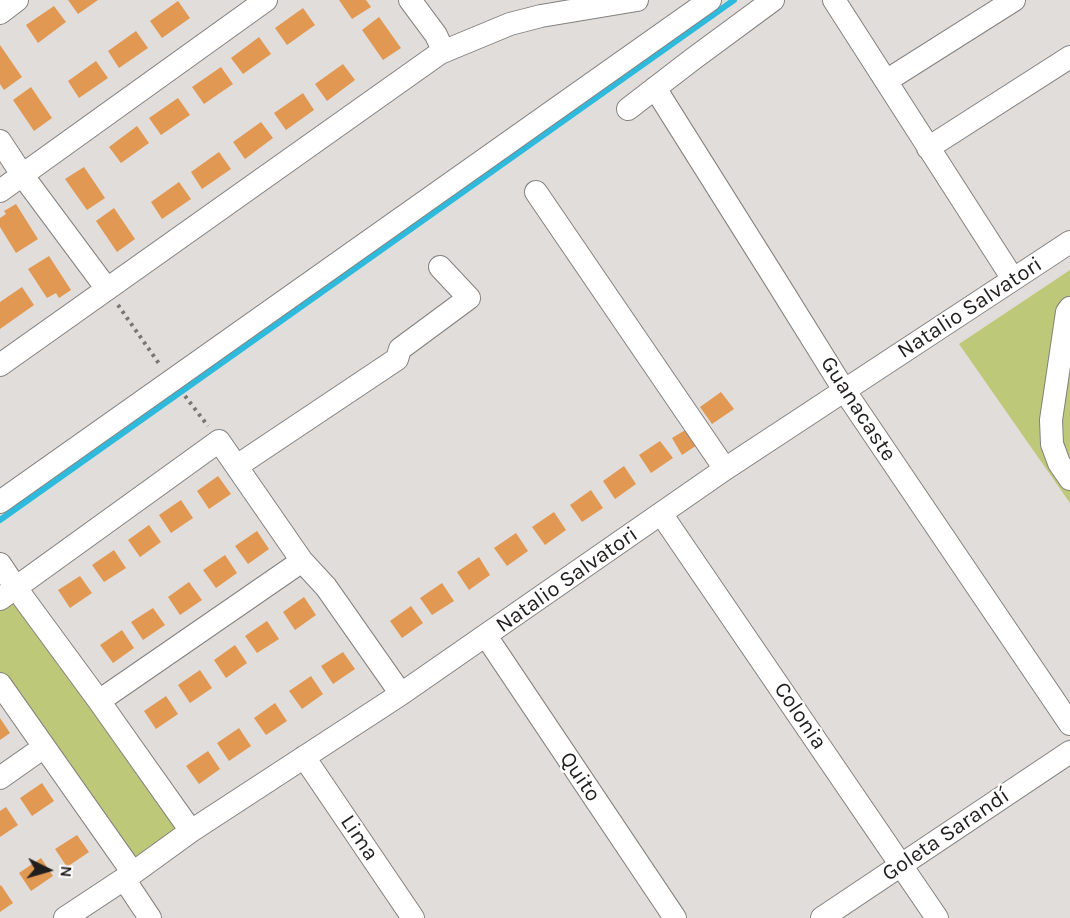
<!DOCTYPE html>
<meta charset="utf-8">
<style>
body{margin:0}
#map{position:relative;width:1070px;height:918px;overflow:hidden;background:#e1ddda;font-family:Karla,sans-serif}
canvas{display:block}
.north{position:absolute;left:18px;top:840px;width:60px;height:60px;-webkit-text-stroke:4px #fff;paint-order:stroke;rotate:95deg;font-size:16px;font-weight:700;line-height:24px;text-align:center;color:#211f1e}
.north::after{content:'';display:block;margin:auto;width:21px;height:27px;background:#211f1e;clip-path:polygon(50% 0,100% 100%,50% 72%,0 100%)}
</style>
<div id="map">
<canvas width="1070" height="918"></canvas>
<div class="north">N</div>
</div>
<script>
const context = document.querySelector('canvas').getContext('2d');
context.lineJoin = 'round';
function fillPath(path, color) {
  context.fillStyle = color;
  context.fill(path, 'evenodd');
}
function poly(rows) {
  const path = new Path2D();
  for (const r of rows) {
    path.moveTo(r[0], r[1]);
    for (let i = 2; i < r.length; i += 2) path.lineTo(r[i], r[i + 1]);
  }
  return path;
}
function strokePath(path, color, width, dash) {
  context.strokeStyle = color;
  context.lineWidth = width;
  context.lineCap = dash ? 'butt' : 'round';
  context.setLineDash(dash || []);
  context.stroke(path);
}
function drawText(font, color, halo, rows, align = 'center') {
  context.font = font + ' Karla,sans-serif';
  context.lineWidth = 4.5;
  context.setLineDash([]);
  context.textBaseline = 'middle';
  context.strokeStyle = halo;
  context.fillStyle = color;
  for (const [text, x, y, turn = 0] of rows) {
    context.save();
    context.translate(x, y);
    context.rotate((+turn || 0) * Math.PI / 180);
    context.textAlign = isNaN(turn) ? turn : align;
    if (halo) context.strokeText(text, 0, 0);
    context.fillText(text, 0, 0);
    context.restore();
  }
}
fillPath(poly([
 [1070,270,1070,503,959,344],
 [0,564,191,831,133,873,0,684]
]), '#bdc978');
strokePath(poly([
 [0,520,734,0]
]), '#2ebadd', 6);
fillPath(poly([
 [68,0,98,0,78,14],
 [339,0,366,0,371,7,352,19],
 [178,1,190,18,162,38,150,21],
 [54,6,66,22,38,43,26,25],
 [303,8,315,25,287,45,275,28],
 [379,17,401,48,383,60,362,30],
 [136,31,148,48,119,68,108,51],
 [259,37,271,54,243,74,231,58],
 [0,45,22,77,4,90,0,84],
 [96,61,108,78,79,98,68,81],
 [343,64,355,80,327,101,315,84],
 [221,67,233,84,204,104,192,87],
 [31,87,52,118,34,131,13,100],
 [303,93,314,110,286,130,274,113],
 [178,98,190,115,161,135,149,118],
 [261,122,273,138,245,159,233,142],
 [137,126,149,143,121,163,109,147],
 [219,152,231,169,202,189,191,172],
 [84,167,105,198,87,210,65,179],
 [179,182,191,199,162,219,151,202],
 [16,204,38,239,16,253,0,227,0,218,6,214,4,211],
 [114,208,135,239,117,252,96,221],
 [49,256,71,290,59,298,56,293,47,298,28,269],
 [22,287,34,305,0,329,0,302],
 [721,392,734,409,712,424,700,407],
 [687,429,697,445,682,455,672,438],
 [660,441,673,458,651,473,639,455],
 [624,466,636,484,615,499,603,481],
 [218,476,231,494,209,509,197,491],
 [591,490,603,508,582,522,570,505],
 [181,500,193,518,171,533,159,515],
 [554,512,566,530,545,545,532,527],
 [149,525,161,542,140,557,128,540],
 [257,531,269,549,248,564,235,546],
 [516,533,528,551,507,566,494,548],
 [114,550,126,568,104,582,92,565],
 [225,555,237,573,216,588,203,570],
 [479,557,490,575,469,590,457,572],
 [80,576,92,593,70,608,58,590],
 [189,582,202,600,180,615,168,597],
 [442,583,454,601,432,615,420,598],
 [304,597,316,615,295,630,283,612],
 [411,606,423,623,402,638,390,621],
 [153,608,165,625,143,640,131,622],
 [267,621,279,639,257,653,245,636],
 [122,630,134,648,113,663,100,645],
 [235,645,247,663,226,678,214,660],
 [343,652,355,669,333,684,321,666],
 [200,670,212,688,190,703,178,685],
 [311,676,323,694,302,709,289,691],
 [166,696,178,714,156,729,144,711],
 [275,703,287,721,266,735,254,718],
 [0,718,10,733,0,740],
 [239,728,251,746,229,761,217,743],
 [208,751,220,769,199,784,186,766],
 [42,783,54,801,32,816,20,798],
 [6,807,18,825,0,837,0,811],
 [77,835,89,852,67,867,55,849],
 [41,858,53,876,31,891,19,873],
 [1,885,13,903,0,912,0,886]
]), '#e19852');
const minor = poly([
 [410,0,436,35,441,46,440,53],
 [834,0,1013,279],
 [0,13,17,0],
 [886,81,1014,0],
 [655,88,775,279,844,390,1070,724],
 [628,109,693,59,773,0],
 [0,141,23,176,107,289],
 [928,148,1070,57],
 [0,191,266,0],
 [536,192,725,469],
 [1070,308,1067,312,1051,420,1052,444,1059,463,1070,479],
 [0,365,440,53,510,24,541,16,637,0],
 [237,466,397,359,400,349,469,298,440,267],
 [0,502,710,0],
 [662,515,937,918],
 [0,564,16,588,99,701,191,831],
 [0,599,219,441,302,561,326,587,401,694],
 [486,636,675,918],
 [0,684,133,873],
 [99,701,302,561],
 [304,757,413,918],
 [0,778,44,747],
 [124,879,150,918],
 [65,918,133,873,191,831,401,694,725,469,1070,242],
 [822,918,1070,752]
]);
strokePath(minor, '#84817e', 24);
strokePath(poly([
 [118,305,160,365],
 [185,396,208,426]
]), '#787573', 4, [3, 4.5]);
strokePath(minor, '#fff', 22);
drawText('22px', '#211f1e', '#fff', [
 ["Natalio Salvatori",970,308,-33],
 ["Guanacaste",858,409,57],
 ["Natalio Salvatori",567,580,-35],
 ["Colonia",800,716,56],
 ["Quito",580,777,56],
 ["Goleta Sarandí",946,835,-34],
 ["Lima",359,838,56]
]);
</script>
